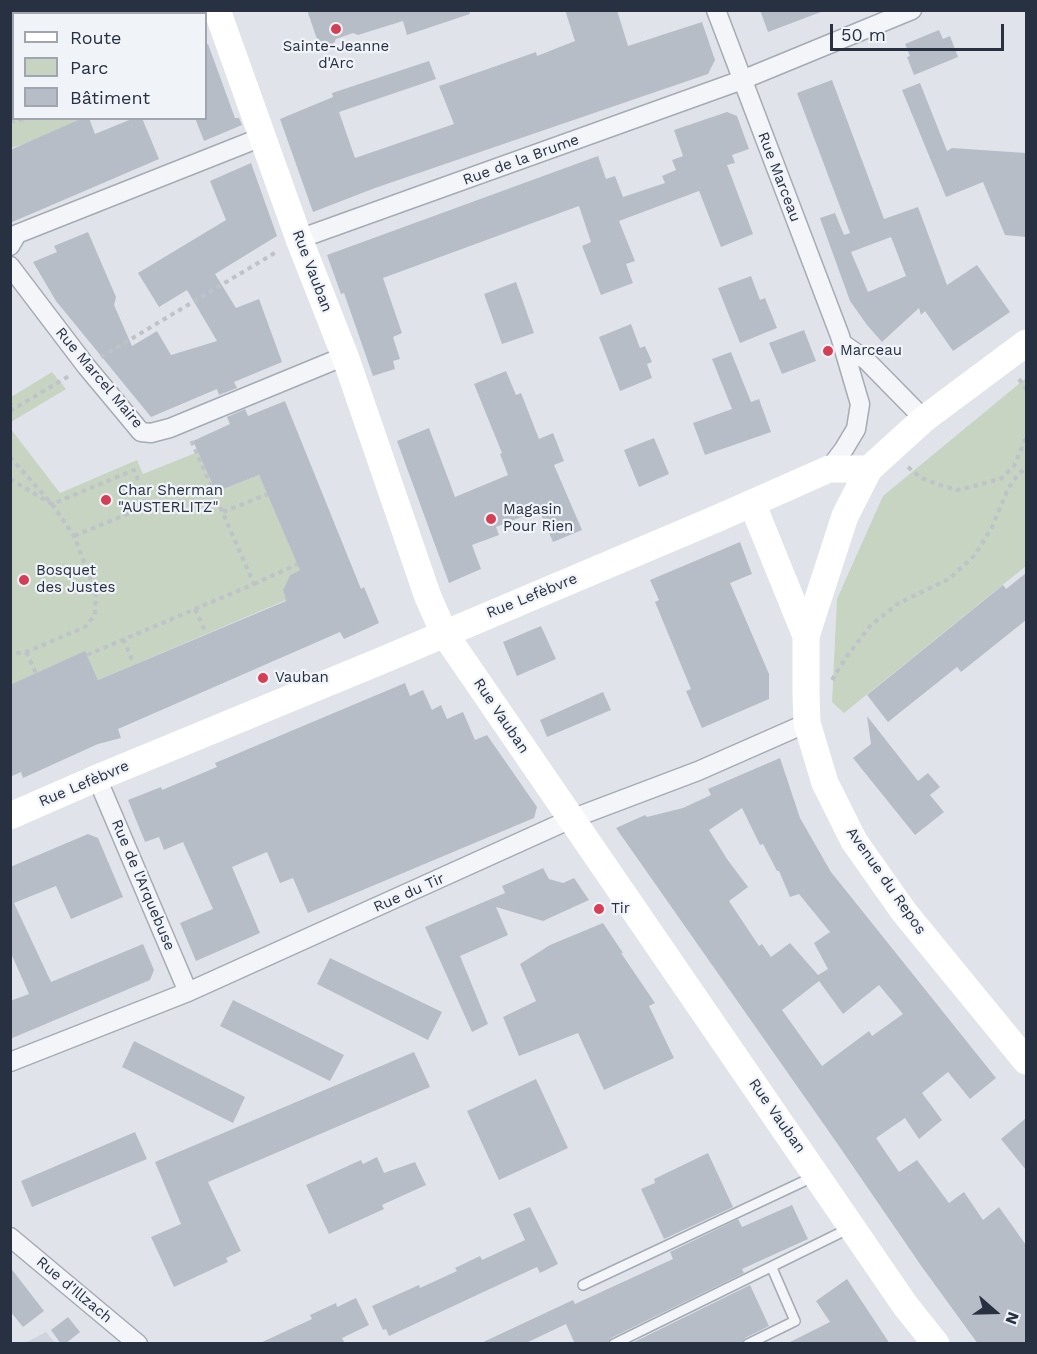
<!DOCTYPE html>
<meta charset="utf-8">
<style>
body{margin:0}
#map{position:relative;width:1037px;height:1354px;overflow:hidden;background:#e0e4ea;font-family:"Work Sans",sans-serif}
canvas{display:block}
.frame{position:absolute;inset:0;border:12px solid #283142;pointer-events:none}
.legend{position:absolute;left:12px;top:12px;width:195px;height:108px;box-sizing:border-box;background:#f0f3f7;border:2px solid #a0a5af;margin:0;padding:8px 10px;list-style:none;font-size:18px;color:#283142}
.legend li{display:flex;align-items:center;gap:12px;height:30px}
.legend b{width:30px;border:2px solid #a0a5af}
.north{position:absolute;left:965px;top:1282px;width:60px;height:60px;-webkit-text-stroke:4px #f0f3f7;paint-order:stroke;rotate:110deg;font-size:16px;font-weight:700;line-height:24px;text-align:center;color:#283142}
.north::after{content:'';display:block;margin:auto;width:21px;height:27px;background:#283142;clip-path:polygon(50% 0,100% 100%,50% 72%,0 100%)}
.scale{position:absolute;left:830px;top:24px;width:174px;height:27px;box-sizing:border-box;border:3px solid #283142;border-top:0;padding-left:8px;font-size:18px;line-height:21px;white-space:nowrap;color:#283142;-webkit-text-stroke:4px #f0f3f7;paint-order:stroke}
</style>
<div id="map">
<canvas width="1037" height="1354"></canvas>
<div class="frame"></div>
<ul class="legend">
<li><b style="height:8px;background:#fff"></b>Route</li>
<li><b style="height:16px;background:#c6d4c1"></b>Parc</li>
<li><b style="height:16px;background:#b7bdc7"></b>Bâtiment</li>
</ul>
<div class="north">N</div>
<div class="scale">50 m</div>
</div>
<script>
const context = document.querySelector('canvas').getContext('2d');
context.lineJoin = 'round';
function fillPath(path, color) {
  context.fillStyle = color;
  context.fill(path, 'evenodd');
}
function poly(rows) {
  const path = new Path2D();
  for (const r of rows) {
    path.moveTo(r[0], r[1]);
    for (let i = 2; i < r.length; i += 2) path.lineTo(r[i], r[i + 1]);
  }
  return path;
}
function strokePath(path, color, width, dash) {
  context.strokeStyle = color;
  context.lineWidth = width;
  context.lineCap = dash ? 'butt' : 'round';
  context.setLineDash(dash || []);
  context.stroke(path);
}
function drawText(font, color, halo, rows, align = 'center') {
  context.font = font + ' "Work Sans",sans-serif';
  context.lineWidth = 4.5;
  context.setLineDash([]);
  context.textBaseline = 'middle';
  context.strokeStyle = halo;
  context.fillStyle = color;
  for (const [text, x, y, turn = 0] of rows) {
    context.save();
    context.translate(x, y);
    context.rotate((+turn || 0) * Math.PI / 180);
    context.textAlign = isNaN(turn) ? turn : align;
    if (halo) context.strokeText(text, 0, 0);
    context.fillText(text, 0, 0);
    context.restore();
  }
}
fillPath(poly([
 [46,1332,55,1343,25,1343]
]), '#ced3dc');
fillPath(poly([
 [13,73,14,118,83,119,27,143,11,148,11,74],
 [52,372,66,389,11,422,11,397],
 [1026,378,1026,566,844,713,832,702,837,599,883,496],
 [10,428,60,493,137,460,143,474,198,452,216,492,259,475,301,570,290,575,283,590,286,600,98,680,85,652,11,685]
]), '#c6d4c1');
fillPath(poly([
 [307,10,469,10,470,14,407,35,403,21,358,35,353,33,336,39,334,43,320,48],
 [565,10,617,10,628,46,702,22,715,60,708,74,375,188,313,212,280,119,333,97,332,93,429,61,436,79,339,112,355,158,454,124,439,86,536,52,537,56,575,41],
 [760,10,821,10,821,12,768,32],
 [939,30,943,39,950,36,958,57,914,75,907,57,910,56,905,44],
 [206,44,208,44,235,118,239,118,242,125,204,141,195,118,206,118],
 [832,80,884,219,918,207,947,285,977,265,1010,312,953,351,925,311,921,315,919,308,882,342,867,325,850,301,820,218,835,213,844,235,850,233,797,93],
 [891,237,906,276,868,292,851,252],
 [920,83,947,151,952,148,1026,153,1026,237,1005,235,983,182,946,197,902,90],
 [727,112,737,116,749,149,732,155,735,163,727,165,753,234,721,247,699,191,619,221,635,261,626,264,633,283,601,295,582,246,591,242,579,206,383,278,402,333,393,337,400,359,393,361,395,369,373,376,344,293,341,294,327,255,598,156,606,179,615,176,623,197,665,183,662,176,676,170,672,160,683,156,674,130],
 [83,118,89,118,95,134,134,118,142,118,159,159,10,223,10,150],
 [251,163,277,236,215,274,236,308,259,299,282,362,234,382,237,388,219,395,217,389,151,417,56,301,33,262,57,252,54,246,88,232,116,297,114,305,132,346,157,331,171,355,217,341,187,290,159,307,138,273,226,220,210,181],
 [751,276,760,300,765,298,777,328,740,343,718,288],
 [516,282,534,333,502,344,484,294],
 [631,324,640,348,645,346,652,362,647,364,652,378,620,391,599,337],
 [804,330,816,361,782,374,769,343],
 [731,352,751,402,759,399,771,432,705,455,693,423,732,409,712,359],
 [506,371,516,395,521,393,539,439,553,433,564,461,554,465,582,530,553,542,539,510,496,527,499,535,472,545,481,569,449,583,397,441,429,428,455,497,508,475,500,454,502,453,474,384],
 [285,401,361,589,364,587,379,623,344,639,340,632,118,729,121,738,98,744,23,778,21,772,10,777,10,685,85,651,98,680,286,601,283,590,290,575,300,570,259,475,216,492,193,441,230,424,227,417,245,409,248,416],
 [654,438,669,474,639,487,624,450],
 [740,542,752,574,730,583,769,674,769,699,702,728,686,691,691,689,655,602,659,600,650,580],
 [1026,573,1026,620,961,672,957,667,888,722,867,695,1003,585,1006,589],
 [541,626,556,659,517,676,503,642],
 [405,683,410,696,423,690,432,710,441,705,447,719,463,712,475,740,487,735,537,807,534,818,308,913,293,878,280,883,267,852,232,867,260,933,196,961,180,923,213,909,183,842,164,850,159,837,145,842,128,800,161,787,162,790,217,767,215,763],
 [603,692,611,710,547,737,540,720],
 [867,716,918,781,928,773,940,787,930,795,944,812,915,835,853,758,871,744],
 [780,758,800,818,831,872,996,1078,970,1099,948,1072,922,1093,942,1120,919,1139,905,1118,876,1138,899,1172,917,1160,949,1203,964,1192,983,1220,999,1207,1026,1245,1026,1344,978,1344,922,1267,839,1146,616,828,645,815,647,817,683,808,711,795,708,789],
 [742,808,760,845,763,844,777,871,779,871,790,897,799,894,830,932,814,943,828,969,818,975,790,943,771,957,762,944,759,946,729,901,748,887,727,859,709,830],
 [819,981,843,1014,879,985,903,1014,872,1036,869,1031,822,1066,782,1010],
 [88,834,98,838,123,897,71,919,56,886,14,903,51,982,143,944,154,970,150,980,10,1039,10,1001,29,994,10,951,10,867],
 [543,868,549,879,563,883,574,878,589,900,543,921,496,907,508,935,460,956,488,1024,472,1032,425,927,505,893,502,886],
 [603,923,623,953,621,953,655,1003,649,1006,674,1058,604,1090,578,1033,519,1056,503,1017,536,1001,520,964,550,945],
 [330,958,442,1012,428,1040,317,984],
 [233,1000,344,1055,330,1081,220,1026],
 [134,1041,245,1097,233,1123,122,1067],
 [414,1052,430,1087,208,1182,241,1251,226,1258,228,1262,174,1287,151,1237,181,1224,155,1162],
 [536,1079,568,1148,499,1180,467,1111],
 [1026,1118,1026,1170,1001,1139],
 [135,1132,147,1159,32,1207,21,1181],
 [708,1153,733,1207,664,1239,641,1189,655,1183,654,1179],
 [377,1157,384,1173,415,1162,426,1185,382,1205,384,1209,329,1234,306,1185,361,1160,363,1164],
 [792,1205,808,1239,742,1269,744,1273,611,1338,607,1344,575,1344,566,1324,524,1344,479,1344,573,1300,575,1304,673,1259,670,1252,738,1219,742,1227],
 [530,1207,558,1264,540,1273,537,1267,389,1336,386,1329,383,1330,372,1306,419,1285,420,1288,457,1271,455,1268,480,1256,482,1260,525,1240,513,1214],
 [10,1267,44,1311,23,1327,10,1311],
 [847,1279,890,1344,786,1344,830,1322,816,1301],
 [750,1285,769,1326,745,1338,741,1344,630,1344],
 [356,1298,369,1325,342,1338,345,1344,258,1344,312,1319,310,1315,336,1303,337,1307],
 [68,1317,80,1332,65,1344,61,1344,51,1330]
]), '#b7bdc7');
const service = poly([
 [583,1285,815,1176],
 [614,1344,850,1228],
 [748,1344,795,1321,772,1268]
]);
const minor = poly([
 [716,10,840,336,860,404,856,429,844,449,829,469],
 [299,239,742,80,912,10],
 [10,246,17,234,262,137],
 [10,266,86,366,141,432,151,433,170,428,345,356],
 [843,344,866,360,924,419],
 [97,778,188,992],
 [10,1062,188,992,571,819,698,771,807,723],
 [10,1237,138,1344]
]);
strokePath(service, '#a5abb4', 12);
strokePath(minor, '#a5abb4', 21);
strokePath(poly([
 [10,122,29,118],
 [101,357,278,251],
 [1019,379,1026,389],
 [10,411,69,376],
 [10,457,52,504,74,536,96,593,95,615,85,627,26,652,10,654],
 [908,467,921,478,940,485,958,490,978,485,1002,478,1014,466,1026,438],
 [10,479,52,504,134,470,149,505,74,536],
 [223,512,268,494],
 [254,584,298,564],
 [195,609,206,633],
 [123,639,134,664],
 [26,652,36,673],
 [87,655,254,584,191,440],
 [832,680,847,656,871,625,899,603,949,579,975,555,992,527,1008,489,1019,473,1026,469]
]), '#bec2c9', 4, [4.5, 4.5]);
strokePath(service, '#f3f5f8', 9);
strokePath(minor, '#f3f5f8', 18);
strokePath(poly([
 [217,10,299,239,345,356,428,597,444,633,905,1305,936,1344],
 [1026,343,924,419,869,469,845,516,806,636,806,693,807,723,825,783,854,841,904,912,1026,1061],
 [752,503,806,636],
 [10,816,97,778,383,660,716,519,829,469,869,469]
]), '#fff', 27);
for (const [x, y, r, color] of [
 [336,29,6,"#d43f56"],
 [828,351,6,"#d43f56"],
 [106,500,6,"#d43f56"],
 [491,519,6,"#d43f56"],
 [24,580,6,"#d43f56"],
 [263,678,6,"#d43f56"],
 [599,909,6,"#d43f56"]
]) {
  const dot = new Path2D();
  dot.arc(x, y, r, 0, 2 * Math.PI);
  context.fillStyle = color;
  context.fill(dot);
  strokePath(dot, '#f0f3f7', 2);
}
drawText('15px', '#283142', '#f0f3f7', [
 ["Sainte-Jeanne",336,47,"center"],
 ["d'Arc",336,64,"center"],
 ["Marceau",840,351],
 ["Char Sherman",118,491],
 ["\"AUSTERLITZ\"",118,508],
 ["Magasin",503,510],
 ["Pour Rien",503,527],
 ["Bosquet",36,571],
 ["des Justes",36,588],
 ["Vauban",275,678],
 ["Tir",611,909]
], 'left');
drawText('15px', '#283142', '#f0f3f7', [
 ["Rue de la Brume",521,160,-20],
 ["Rue Marceau",779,177,69],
 ["Rue Vauban",312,271,69],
 ["Rue Marcel Maire",99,378,50],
 ["Rue Lefèbvre",532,596,-22],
 ["Rue Vauban",501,716,56],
 ["Rue Lefèbvre",84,784,-23],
 ["Avenue du Repos",886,881,55],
 ["Rue de l'Arquebuse",143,885,67],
 ["Rue du Tir",409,893,-24],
 ["Rue Vauban",777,1116,55],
 ["Rue d'Illzach",74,1290,40]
]);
</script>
